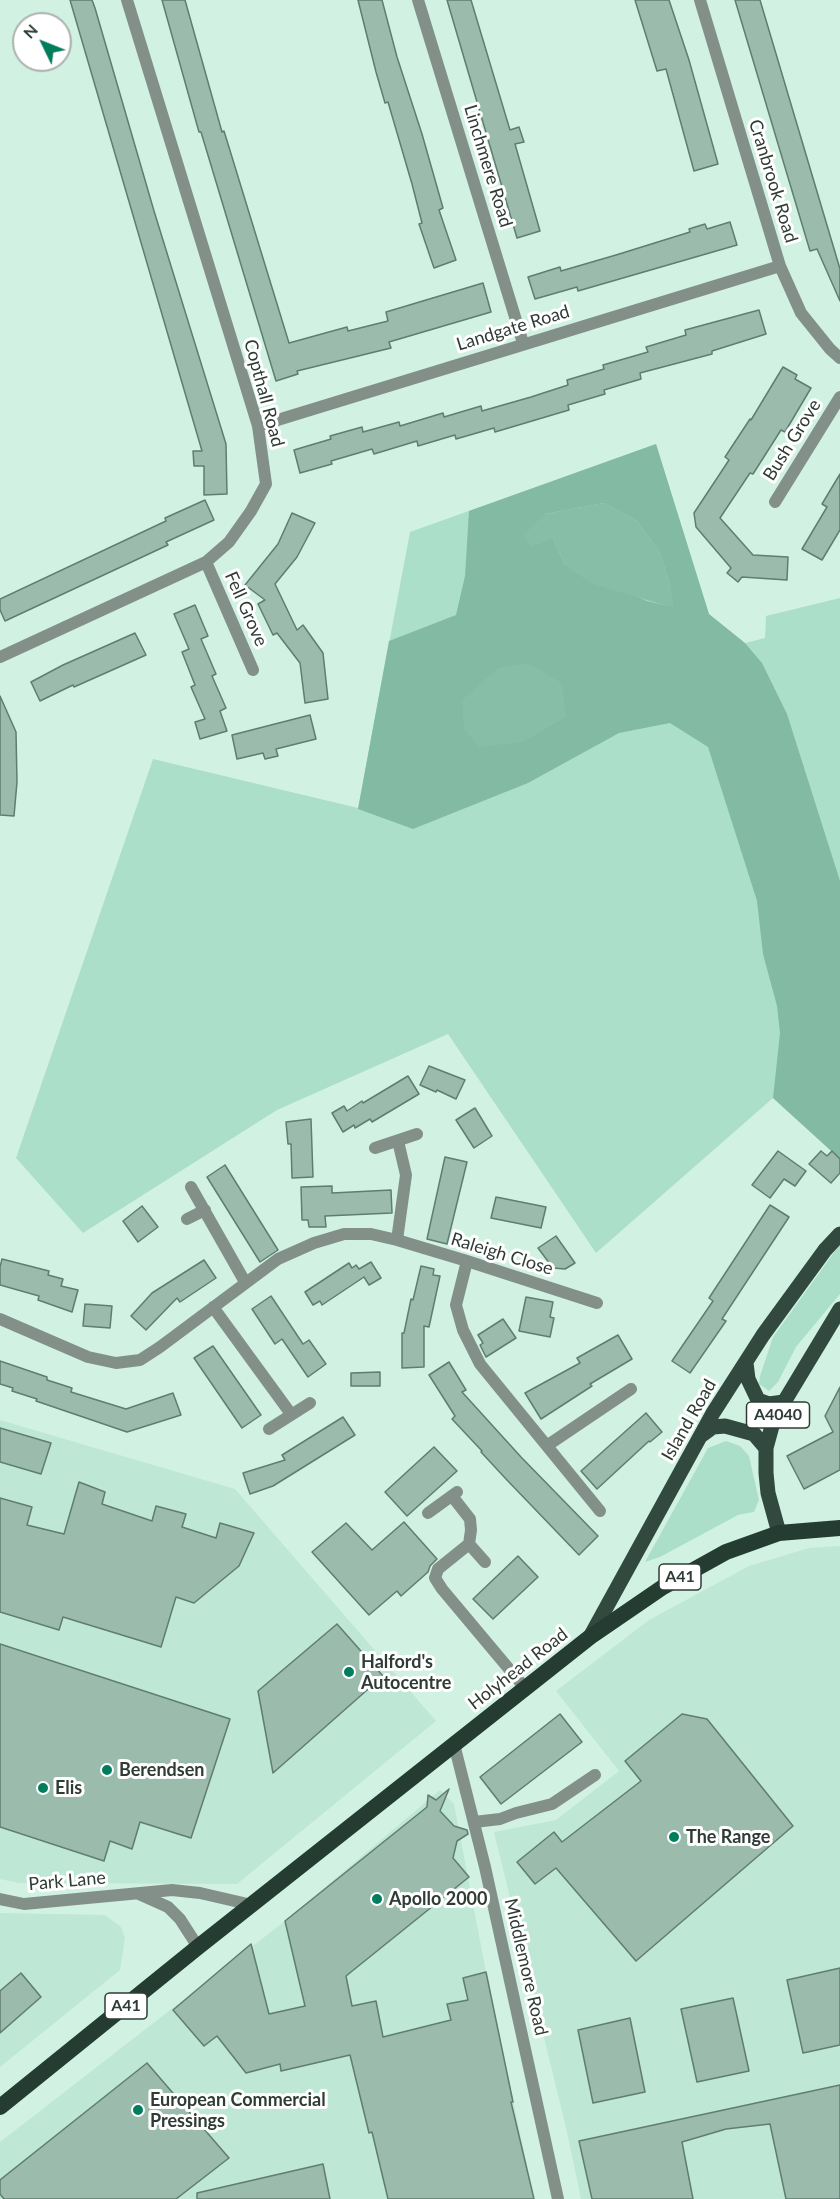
<!DOCTYPE html>
<style>
body{margin:0}
#map{position:relative;width:840px;height:2199px;overflow:hidden;background:#d1f2e3;font-family:Lato,sans-serif}
canvas{display:block}
.north{position:absolute;left:12px;top:12px;width:60px;height:60px;box-sizing:border-box;background:#fff;border:2px solid #acb1af;border-radius:50%;rotate:313deg;font-size:16px;font-weight:700;line-height:24px;text-align:center;color:#2f3c36}
.north::after{content:'';display:block;margin:auto;width:21px;height:27px;background:#007d5c;clip-path:polygon(50% 0,100% 100%,50% 72%,0 100%)}
</style>
<div id="map">
<canvas width="840" height="2199"></canvas>
<div class="north">N</div>
</div>
<script>
const context = document.querySelector('canvas').getContext('2d');
context.lineJoin = 'round';
function fillPath(path, color) {
  context.fillStyle = color;
  context.fill(path, 'evenodd');
}
function poly(rows) {
  const path = new Path2D();
  for (const r of rows) {
    path.moveTo(r[0], r[1]);
    for (let i = 2; i < r.length; i += 2) path.lineTo(r[i], r[i + 1]);
  }
  return path;
}
function strokePath(path, color, width, dash) {
  context.strokeStyle = color;
  context.lineWidth = width;
  context.lineCap = dash ? 'butt' : 'round';
  context.setLineDash(dash || []);
  context.stroke(path);
}
function drawText(font, color, halo, rows, align = 'center') {
  context.font = font + ' Lato,sans-serif';
  context.lineWidth = 6;
  context.setLineDash([]);
  context.textBaseline = 'middle';
  context.strokeStyle = halo;
  context.fillStyle = color;
  for (const [text, x, y, turn = 0] of rows) {
    context.save();
    context.translate(x, y);
    context.rotate((+turn || 0) * Math.PI / 180);
    context.textAlign = isNaN(turn) ? turn : align;
    if (halo) context.strokeText(text, 0, 0);
    context.fillText(text, 0, 0);
    context.restore();
  }
}
fillPath(poly([
 [0,1420,235,1489,436,1721,237,1884,19,1883,0,1879],
 [840,1546,840,2199,581,2199,567,2132,494,1832,556,1820,619,1771,556,1691,649,1620,749,1566,809,1548],
 [440,1790,454,1804,486,1972,534,2199,0,2199,0,2142,285,1921],
 [0,1913,105,1915,121,1927,125,1938,120,1970,0,2067]
]), '#bee7d5');
fillPath(poly([
 [656,444,709,615,745,643,765,638,766,616,840,598,840,1159,773,1098,596,1253,448,1034,277,1110,83,1233,16,1158,153,759,358,808,410,532],
 [840,1244,840,1294,796,1347,778,1382,769,1391,759,1384,760,1376,773,1337],
 [726,1441,740,1446,749,1456,759,1500,754,1512,738,1515,660,1557,645,1562,708,1448]
]), '#acdfc9');
fillPath(poly([
 [656,444,709,614,745,643,762,663,787,714,840,881,840,1159,773,1098,780,1033,777,1006,763,954,757,901,708,747,670,723,619,733,528,783,413,829,358,809,389,641,456,615,465,576,469,511],
 [604,503,637,521,660,553,669,582,673,607,647,601,565,565,553,539,545,514]
]), '#82baa3');
fillPath(poly([
 [604,503,637,521,660,553,669,582,674,608,592,584,565,565,553,539,531,547,523,535,545,514],
 [528,663,562,683,566,717,523,742,479,747,464,729,462,700,498,668]
]), '#86bea7');
const building = poly([
 [70,0,92,0,95,8,154,211,226,444,227,494,204,495,204,466,194,466,193,451,202,451,70,0],
 [162,0,185,0,222,132,224,131,289,343,347,327,348,331,388,321,386,312,483,283,491,312,389,342,391,348,297,371,298,374,276,381,201,132,199,132,162,0],
 [358,0,382,0,397,57,422,134,443,208,439,210,456,260,434,268,419,224,422,223,412,184,388,102,385,103,376,72,358,0],
 [447,0,471,0,510,130,519,127,524,142,515,144,540,231,517,238,447,0],
 [635,0,669,0,689,60,718,164,694,171,666,69,657,71,635,0],
 [735,0,760,0,840,269,840,301,817,249,810,251,735,0],
 [730,222,737,245,578,291,577,287,535,299,528,277,560,267,561,271,616,255,690,232,689,229,705,224,707,229,730,222],
 [759,310,766,334,712,351,712,354,640,373,641,379,604,390,605,394,568,405,569,410,495,432,494,428,456,439,455,435,418,446,417,441,374,454,372,449,331,461,332,464,300,473,294,450,331,439,330,436,362,427,363,432,399,422,400,426,443,413,444,417,481,406,482,411,531,397,568,385,567,380,604,369,603,365,648,352,646,347,686,335,685,330,759,310],
 [783,367,797,375,795,379,811,388,785,432,781,430,753,474,750,473,720,518,753,555,788,557,787,580,742,577,738,582,727,573,731,568,696,527,694,513,729,460,725,457,750,419,751,420,783,367],
 [840,474,840,530,822,560,802,549,827,507,822,504,840,474],
 [205,500,214,520,166,542,168,545,5,621,0,610,0,599,166,521,165,518,205,500],
 [292,513,315,523,297,557,275,584,297,630,303,625,323,653,328,699,305,703,300,663,277,633,273,635,258,604,265,600,245,585,278,544,292,513],
 [195,605,208,636,201,639,216,674,212,676,226,708,220,711,227,731,200,739,195,722,205,719,191,687,195,685,182,652,189,649,174,614,195,605],
 [135,633,146,655,74,687,73,685,40,701,31,682,63,665,135,633],
 [0,696,16,732,17,782,14,816,0,815,0,696],
 [310,715,316,739,276,749,278,756,265,759,263,753,237,759,232,735,310,715],
 [429,1066,465,1080,456,1099,437,1090,436,1092,420,1085,429,1066],
 [408,1076,419,1094,372,1122,370,1119,355,1128,354,1125,343,1132,332,1113,344,1106,347,1111,362,1101,363,1103,408,1076],
 [475,1108,492,1136,474,1148,456,1120,475,1108],
 [311,1119,313,1177,292,1178,291,1144,288,1144,286,1122,311,1119],
 [778,1151,806,1171,795,1186,784,1179,770,1198,752,1185,778,1151],
 [821,1151,827,1156,832,1151,840,1159,840,1173,831,1183,809,1164,821,1151],
 [445,1157,467,1162,447,1244,427,1239,445,1157],
 [225,1165,278,1250,260,1262,207,1177,225,1165],
 [332,1186,332,1193,391,1190,392,1213,325,1216,326,1227,309,1227,308,1220,302,1220,301,1187,332,1186],
 [496,1197,546,1207,541,1228,491,1218,496,1197],
 [770,1205,789,1217,722,1319,726,1321,690,1373,672,1361,713,1301,709,1298,770,1205],
 [142,1206,158,1227,138,1242,123,1221,142,1206],
 [556,1236,575,1263,565,1269,553,1268,538,1248,556,1236],
 [2,1259,49,1271,48,1275,63,1279,61,1286,78,1290,72,1312,38,1300,39,1296,0,1285,0,1267,2,1259],
 [204,1260,216,1278,180,1302,177,1298,146,1330,131,1316,152,1293,204,1260],
 [371,1262,381,1278,369,1285,364,1277,322,1305,320,1301,313,1305,305,1292,349,1263,352,1268,356,1265,359,1269,371,1262],
 [421,1266,434,1269,433,1275,440,1276,429,1327,424,1326,424,1367,402,1368,402,1333,404,1333,411,1299,413,1300,421,1266],
 [271,1296,303,1344,309,1340,326,1364,308,1377,282,1339,275,1344,252,1309,271,1296],
 [526,1297,553,1302,550,1317,554,1318,550,1337,519,1331,526,1297],
 [85,1304,112,1306,110,1328,83,1326,85,1304],
 [503,1319,516,1338,486,1357,480,1345,483,1343,478,1335,503,1319],
 [618,1335,632,1359,590,1384,592,1386,541,1419,525,1393,580,1363,577,1358,618,1335],
 [213,1346,261,1415,242,1428,194,1358,213,1346],
 [0,1361,47,1377,47,1380,72,1388,71,1392,126,1409,173,1393,181,1415,127,1432,36,1401,37,1399,12,1391,13,1388,0,1384,0,1361],
 [449,1362,466,1390,462,1392,521,1457,598,1536,579,1555,506,1479,481,1452,482,1451,452,1419,455,1416,429,1375,449,1362],
 [380,1372,380,1386,351,1386,351,1373,380,1372],
 [840,1387,840,1470,804,1489,787,1456,833,1432,825,1416,840,1387],
 [646,1413,662,1432,650,1442,649,1441,597,1489,581,1471,646,1413],
 [343,1417,355,1435,273,1486,250,1494,243,1473,285,1460,282,1455,343,1417],
 [0,1428,51,1443,41,1474,0,1462,0,1428],
 [434,1447,457,1471,407,1516,385,1492,434,1447],
 [79,1482,105,1492,102,1504,152,1521,156,1506,186,1514,182,1527,216,1538,220,1523,254,1533,239,1566,194,1603,176,1597,161,1647,63,1617,59,1630,0,1612,0,1498,32,1507,27,1525,64,1534,79,1482],
 [404,1522,437,1559,430,1566,428,1572,401,1596,397,1591,369,1615,312,1552,346,1523,372,1550,404,1522],
 [518,1556,538,1577,493,1619,473,1599,518,1556],
 [337,1624,383,1676,273,1773,258,1691,337,1624],
 [0,1644,230,1719,191,1838,140,1822,132,1849,110,1841,104,1861,0,1827,0,1644],
 [560,1714,582,1742,501,1804,480,1777,560,1714],
 [682,1714,707,1719,793,1826,636,1961,556,1868,535,1884,517,1862,554,1832,562,1842,641,1781,625,1761,682,1714],
 [449,1789,440,1811,454,1826,467,1830,468,1834,457,1841,453,1858,469,1877,346,1976,352,2006,376,2001,383,2037,451,2020,447,2004,468,2000,463,1978,486,1972,513,2102,511,2102,534,2199,388,2199,372,2132,369,2133,350,2055,281,2071,280,2064,246,2073,217,2036,204,2046,173,2010,251,1944,269,2014,305,2006,285,1921,427,1807,428,1795,436,1800,449,1789],
 [840,1968,840,2045,803,2053,787,1980,840,1968],
 [21,1973,41,1997,0,2033,0,1991,21,1973],
 [733,1998,749,2071,697,2082,681,2009,733,1998],
 [630,2018,645,2092,593,2103,578,2030,630,2018],
 [147,2063,229,2158,176,2199,4,2199,0,2194,0,2180,147,2063],
 [840,2085,840,2199,786,2199,770,2124,726,2129,682,2142,693,2199,592,2199,579,2141,840,2085],
 [323,2164,330,2199,197,2199,197,2193,323,2164]
]);
fillPath(building, '#9bbbad');
strokePath(building, '#5f7d70', 1.5);
strokePath(poly([
 [418,0,523,343],
 [700,0,780,266,801,313,830,349,840,358],
 [258,426,780,266],
 [775,502,840,397],
 [206,562,253,670],
 [0,657,206,562,229,542,251,511,266,484,258,426,127,0],
 [375,1148,417,1134],
 [191,1187,245,1282],
 [187,1219,205,1210],
 [397,1240,406,1175,398,1141],
 [467,1261,456,1305,463,1330,480,1364,600,1511],
 [213,1307,291,1414],
 [0,1319,88,1357,116,1363,140,1360,160,1347,278,1259,314,1243,344,1234,371,1234,397,1240,467,1261,597,1303],
 [269,1429,310,1403],
 [548,1445,631,1389],
 [452,1496,470,1519,471,1530,469,1544,485,1562],
 [428,1513,457,1492],
 [469,1544,438,1569,435,1578,442,1589,525,1688],
 [474,1822,500,1819,516,1813,552,1804,595,1775]
]), '#83908a', 12);
strokePath(poly([
 [454,1744,485,1867,558,2199],
 [139,1894,168,1907,180,1919,198,1947],
 [0,1899,24,1904,172,1890,200,1893,252,1905]
]), '#83908a', 12);
strokePath(poly([
 [746,1363,748,1379,758,1400,769,1404,784,1402],
 [702,1435,713,1427,725,1426,754,1434,766,1448],
 [779,1533,768,1493,766,1473,766,1448,772,1426,784,1402,840,1309],
 [590,1637,713,1413,763,1335,825,1250,840,1234]
]), '#32493f', 15);
strokePath(poly([
 [0,2107,198,1947,590,1637,663,1587,726,1552,779,1533,840,1528]
]), '#243c32', 16);
for (const [x, y, r, color] of [
 [349,1672,6,"#007d5c"],
 [107,1770,6,"#007d5c"],
 [43,1788,6,"#007d5c"],
 [674,1837,6,"#007d5c"],
 [377,1899,6,"#007d5c"],
 [138,2110,6,"#007d5c"]
]) {
  const dot = new Path2D();
  dot.arc(x, y, r, 0, 2 * Math.PI);
  context.fillStyle = color;
  context.fill(dot);
  strokePath(dot, '#fff', 2);
}
for (const [x, y, w] of [
 [778,1415,63],
 [680,1577,42],
 [126,2006,42]
]) {
  const box = new Path2D();
  box.roundRect(x - w / 2, y - 13, w, 26, 4.5);
  context.fillStyle = '#fff';
  context.fill(box);
  strokePath(box, '#2f3c36', 1.5);
}
drawText('bold 16px', '#2f3c36', null, [
 ["A4040",778,1415],
 ["A41",680,1577],
 ["A41",126,2006]
]);
drawText('18px', '#2f3c36', '#fff', [
 ["Linchmere Road",488,166,73],
 ["Cranbrook Road",773,181,73],
 ["Landgate Road",513,328,-17],
 ["Copthall Road",264,393,75],
 ["Bush Grove",792,440,-58],
 ["Fell Grove",246,609,66],
 ["Raleigh Close",502,1254,17],
 ["Island Road",689,1420,-60],
 ["Holyhead Road",518,1669,-38],
 ["Park Lane",67,1881,-5],
 ["Middlemore Road",526,1967,77]
]);
drawText('bold 18px', '#2f3c36', '#fff', [
 ["Halford's",361,1662],
 ["Autocentre",361,1683],
 ["Berendsen",119,1770],
 ["Elis",55,1788],
 ["The Range",686,1837],
 ["Apollo 2000",389,1899],
 ["European Commercial",150,2100],
 ["Pressings",150,2121]
], 'left');
</script>
